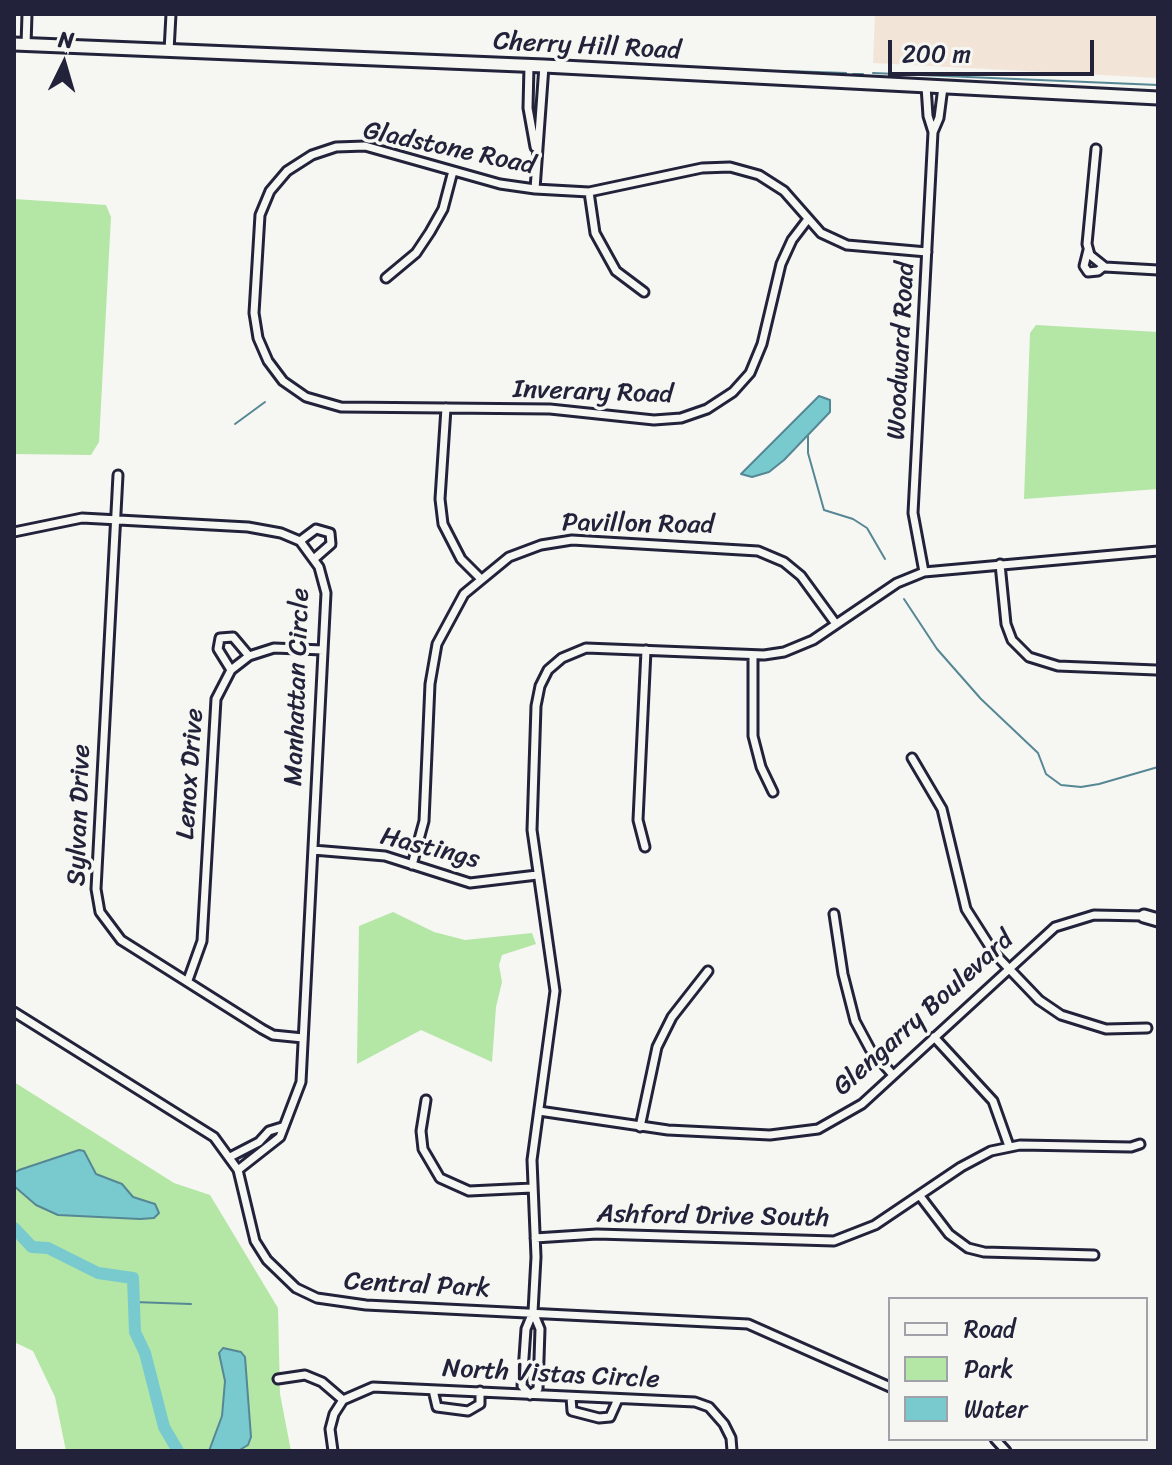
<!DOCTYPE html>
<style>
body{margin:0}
#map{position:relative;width:1172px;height:1465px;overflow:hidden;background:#f6f6f2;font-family:Sriracha,sans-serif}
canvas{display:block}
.frame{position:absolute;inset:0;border:16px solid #22223b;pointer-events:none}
.legend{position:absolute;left:888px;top:1297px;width:260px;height:144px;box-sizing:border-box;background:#f6f6f2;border:2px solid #a1a1a9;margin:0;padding:10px 14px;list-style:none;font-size:24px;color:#22223b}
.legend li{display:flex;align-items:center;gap:16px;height:40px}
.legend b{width:40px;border:2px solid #a1a1a9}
.north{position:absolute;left:24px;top:24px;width:80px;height:80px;-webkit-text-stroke:6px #f6f6f2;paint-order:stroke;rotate:5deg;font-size:22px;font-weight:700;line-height:32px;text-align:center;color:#22223b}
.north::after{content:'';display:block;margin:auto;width:28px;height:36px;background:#22223b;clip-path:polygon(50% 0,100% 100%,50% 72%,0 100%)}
.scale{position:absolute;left:888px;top:40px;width:206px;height:36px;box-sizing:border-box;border:4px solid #22223b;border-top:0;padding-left:10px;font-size:24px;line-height:28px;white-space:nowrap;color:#22223b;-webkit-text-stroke:6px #f6f6f2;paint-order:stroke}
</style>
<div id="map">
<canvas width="1172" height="1465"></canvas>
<div class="frame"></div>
<ul class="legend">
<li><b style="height:10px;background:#f6f6f2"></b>Road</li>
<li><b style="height:22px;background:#b4e6a6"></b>Park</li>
<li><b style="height:22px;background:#78cacf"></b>Water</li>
</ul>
<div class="north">N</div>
<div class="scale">200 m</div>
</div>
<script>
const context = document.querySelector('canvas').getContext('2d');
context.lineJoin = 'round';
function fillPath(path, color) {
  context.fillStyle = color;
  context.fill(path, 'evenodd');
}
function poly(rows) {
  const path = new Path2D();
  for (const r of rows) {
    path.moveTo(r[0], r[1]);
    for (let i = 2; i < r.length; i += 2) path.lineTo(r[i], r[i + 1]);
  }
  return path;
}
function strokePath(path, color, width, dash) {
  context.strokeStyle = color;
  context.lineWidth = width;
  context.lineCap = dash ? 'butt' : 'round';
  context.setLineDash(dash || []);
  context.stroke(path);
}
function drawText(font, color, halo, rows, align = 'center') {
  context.font = font + ' Sriracha,sans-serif';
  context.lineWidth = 7;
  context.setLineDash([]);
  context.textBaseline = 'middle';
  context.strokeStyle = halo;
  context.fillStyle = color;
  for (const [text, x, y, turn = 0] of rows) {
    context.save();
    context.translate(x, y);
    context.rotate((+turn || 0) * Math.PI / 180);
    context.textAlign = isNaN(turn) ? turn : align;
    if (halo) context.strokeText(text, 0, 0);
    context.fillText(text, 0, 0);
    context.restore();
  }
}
fillPath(poly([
 [875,14,1158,14,1158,78,873,63]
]), '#f2e5d7');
fillPath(poly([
 [14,199,106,205,111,217,99,442,91,455,14,454],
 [1036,325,1158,332,1158,489,1024,499,1030,333],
 [393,912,434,932,465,940,532,933,536,944,502,955,499,965,502,982,496,1007,492,1062,421,1030,357,1064,359,926],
 [14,1082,174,1183,210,1195,278,1308,280,1394,291,1451,66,1451,55,1397,33,1351,14,1342]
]), '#b4e6a6');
const water = poly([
 [819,396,830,400,830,412,784,460,769,472,752,477,741,474,819,396],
 [79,1150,84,1151,96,1174,122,1184,133,1197,155,1204,159,1213,154,1218,140,1219,58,1215,36,1205,14,1186,14,1173,19,1170,79,1150],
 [223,1348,241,1352,245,1357,251,1437,248,1445,238,1451,209,1451,222,1416,225,1381,219,1353,223,1348]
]);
fillPath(water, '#78cacf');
strokePath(water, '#568794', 2);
strokePath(poly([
 [787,71,846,73],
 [873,73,1158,85],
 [853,74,863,74],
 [235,424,265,402],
 [808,436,808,453,824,510,853,519,867,528,885,559],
 [904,599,937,649,981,699,1038,753,1046,774,1061,785,1081,787,1099,784,1158,767],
 [134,1302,191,1304]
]), '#568794', 2);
strokePath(poly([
 [14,1228,32,1247,48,1248,98,1273,133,1278,135,1332,145,1353,164,1427,178,1451]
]), '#78cacf', 12);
const street = poly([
 [26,45,27,14],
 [169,51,171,14],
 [529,66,528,108,535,147],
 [933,132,939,118,943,87],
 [1096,149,1087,244,1090,255,1105,267,1158,270],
 [535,189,544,66],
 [589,192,595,233,616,271,644,292],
 [808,219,792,240,781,264,762,344,750,373,733,392,707,409,681,418,654,420,550,409,341,407,306,397,283,381,268,361,258,338,254,313,260,215,270,191,287,171,312,155,336,147,365,146,500,184,535,189,589,192,702,168,730,167,759,175,784,191,821,233,847,245,927,252],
 [1088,250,1084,266,1088,272,1098,271,1103,267],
 [386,278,416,253,430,232,443,209,453,171],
 [446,408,440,499,443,524,461,559,480,578],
 [118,475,96,889,100,912,121,940,262,1029,273,1035,303,1038],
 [14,532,82,518,248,527,281,533,300,541,319,567,326,593,301,1082,280,1137,238,1170],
 [300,541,316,529,330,533,331,544,315,558],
 [1000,564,1006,624,1012,640,1029,657,1058,666,1156,670],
 [924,572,913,513,933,132,928,116,926,86],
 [753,655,753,736,761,767,773,792],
 [231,670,218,649,220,638,233,637,249,656],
 [912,758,942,809,966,909,994,953,1039,1000,1061,1015,1106,1029,1147,1028],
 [645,847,638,820,646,650],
 [313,850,385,856,470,883,537,875],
 [412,865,424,821,430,684,437,644,464,594,509,557,541,545,572,540,758,551,784,562,801,576,836,624],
 [834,914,843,974,855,1021,870,1049,893,1075],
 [188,980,202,941,216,699,231,670,249,656,274,648,323,650],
 [14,1012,214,1137,238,1170,255,1241,267,1260,296,1288,317,1298,366,1305,748,1324,890,1387],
 [934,1037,993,1101,1009,1146],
 [426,1100,421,1131,423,1149,440,1178,469,1191,532,1188],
 [539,1111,668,1130,770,1135,818,1129,862,1104,1055,927,1094,915,1144,916],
 [640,1127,657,1047,672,1017,708,971],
 [230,1157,259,1142,269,1131,282,1127],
 [920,1196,949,1234,968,1248,984,1252,1094,1255],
 [535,1238,597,1234,834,1241,875,1225,961,1167,991,1151,1020,1145,1131,1147,1140,1144],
 [533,1312,540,1329,538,1389,530,1395,522,1386,526,1329,533,1312,536,1257,532,1160,555,991,532,830,536,706,540,686,548,670,562,658,586,648,764,655,784,652,813,640,897,583,924,572,1158,551],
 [278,1379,305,1375,322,1382,343,1400],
 [433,1390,437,1407,468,1411,480,1404,480,1391],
 [571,1397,572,1411,599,1418,610,1417,618,1399],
 [995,1439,1006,1451],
 [333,1451,330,1429,334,1414,343,1400,373,1387,695,1402,709,1407,724,1424,731,1438,732,1451]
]);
const secondary = poly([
 [14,44,544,66,1158,98],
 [1144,916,1158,920]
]);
strokePath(street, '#22223b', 13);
strokePath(secondary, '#22223b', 17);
strokePath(street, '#f6f6f2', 7);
strokePath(secondary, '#f6f6f2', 11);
drawText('26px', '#22223b', '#f6f6f2', [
 ["Cherry Hill Road",587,47,3],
 ["Gladstone Road",449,149,12],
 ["Woodward Road",902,351,-87],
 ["Inverary Road",593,393,2],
 ["Pavillon Road",638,525,1],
 ["Manhattan Circle",298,687,-88],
 ["Lenox Drive",191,774,-86],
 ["Sylvan Drive",80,815,-88],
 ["Hastings",430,849,14],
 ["Glengarry Boulevard",924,1014,-42],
 ["Ashford Drive South",713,1217,1],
 ["Central Park",417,1286,3],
 ["North Vistas Circle",551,1375,3]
]);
</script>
